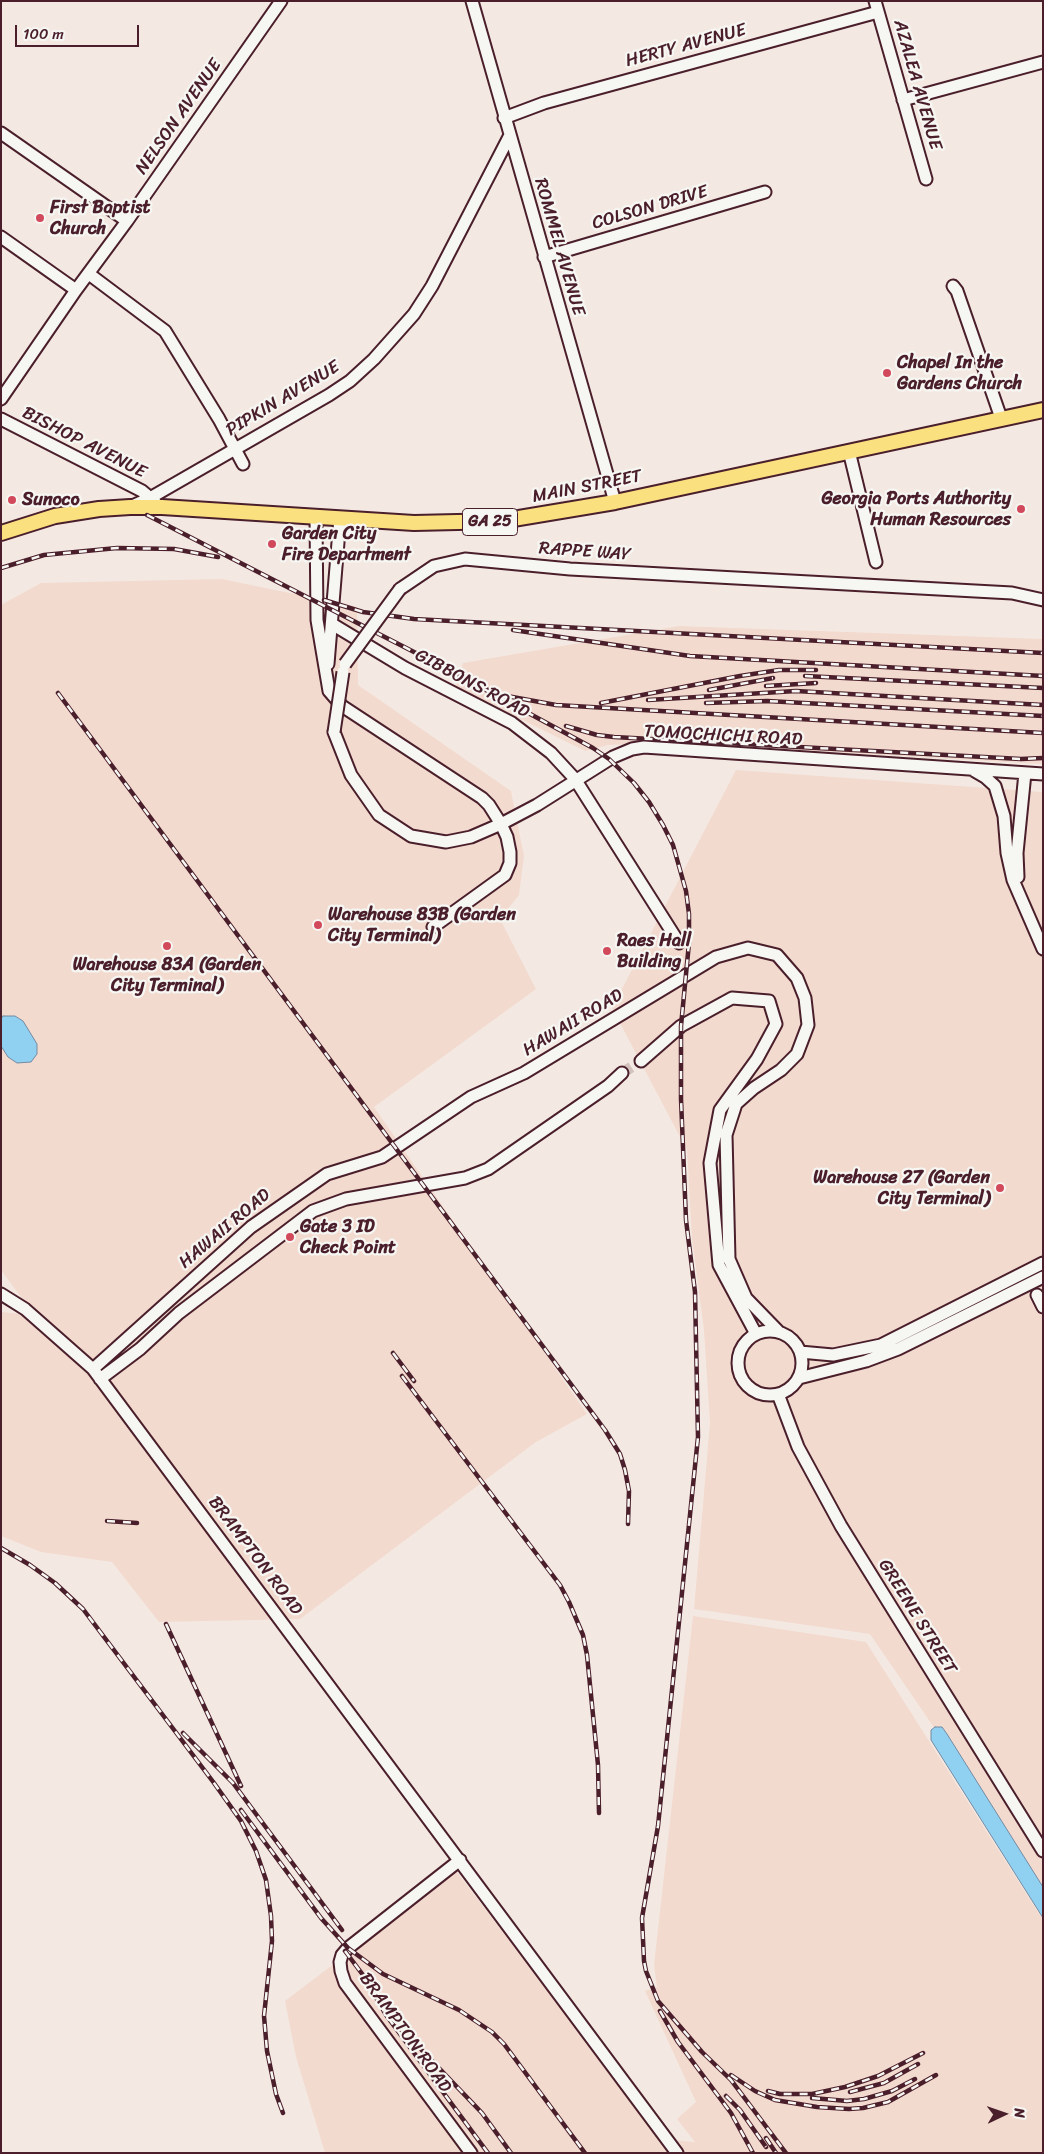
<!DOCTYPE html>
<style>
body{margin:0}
#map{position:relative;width:1044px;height:2154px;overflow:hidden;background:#f4e9e2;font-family:Sriracha,sans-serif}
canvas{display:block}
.frame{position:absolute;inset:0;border:2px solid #4a1f2b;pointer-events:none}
.north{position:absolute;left:979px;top:2089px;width:50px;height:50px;-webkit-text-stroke:4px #f6f6f2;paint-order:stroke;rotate:87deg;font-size:14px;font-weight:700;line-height:20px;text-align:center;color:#4a1f2b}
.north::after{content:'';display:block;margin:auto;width:18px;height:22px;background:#4a1f2b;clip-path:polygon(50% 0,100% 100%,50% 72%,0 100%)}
.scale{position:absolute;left:15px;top:25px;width:124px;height:22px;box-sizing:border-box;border:2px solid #4a1f2b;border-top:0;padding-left:6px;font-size:15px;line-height:18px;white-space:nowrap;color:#4a1f2b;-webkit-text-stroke:4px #f6f6f2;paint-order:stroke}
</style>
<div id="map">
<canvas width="1044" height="2154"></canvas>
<div class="frame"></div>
<div class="north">N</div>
<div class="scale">100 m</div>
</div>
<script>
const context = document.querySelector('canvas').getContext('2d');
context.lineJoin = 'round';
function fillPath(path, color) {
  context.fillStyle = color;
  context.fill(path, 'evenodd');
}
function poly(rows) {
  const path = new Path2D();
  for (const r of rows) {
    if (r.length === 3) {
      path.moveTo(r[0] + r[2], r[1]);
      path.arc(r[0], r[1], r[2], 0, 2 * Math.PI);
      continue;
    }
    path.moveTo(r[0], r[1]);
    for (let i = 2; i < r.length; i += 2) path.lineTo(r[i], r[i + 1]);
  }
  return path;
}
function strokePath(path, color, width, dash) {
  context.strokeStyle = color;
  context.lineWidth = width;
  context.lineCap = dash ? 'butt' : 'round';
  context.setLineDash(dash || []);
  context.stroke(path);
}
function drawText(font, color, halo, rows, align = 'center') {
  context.font = font + ' Sriracha,sans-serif';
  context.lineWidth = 4.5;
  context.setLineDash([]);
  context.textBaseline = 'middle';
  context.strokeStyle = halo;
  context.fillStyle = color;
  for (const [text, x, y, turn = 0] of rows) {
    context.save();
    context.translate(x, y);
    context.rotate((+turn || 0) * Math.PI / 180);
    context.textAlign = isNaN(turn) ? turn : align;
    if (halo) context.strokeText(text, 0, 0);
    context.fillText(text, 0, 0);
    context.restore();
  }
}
fillPath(poly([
 [222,579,357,607,358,685,511,791,524,856,519,895,500,919,536,989,374,1107,587,1414,536,1442,300,1619,159,1622,112,1562,41,1552,1,1536,1,1312,34,1315,1,1270,1,605,41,583],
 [679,626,1043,639,1043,764,669,743,608,745,585,751,456,687,463,663],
 [736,770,1043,792,1043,1887,870,1634,694,1609,710,1423,704,1330,692,1238,687,1150,612,1008],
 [693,1616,866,1642,1043,1920,1043,2153,325,2153,296,2057,285,2001,456,1871,662,2139,695,2142,677,2119,696,2102,645,1991,657,1987,654,1965]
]), '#f2dacf');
const water = poly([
 [3,1016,15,1016,23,1021,37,1044,37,1054,31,1062,17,1063,8,1057,1,1046,1,1019,3,1016],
 [935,1727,942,1727,947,1734,1043,1887,1043,1918,931,1740,931,1730,935,1727]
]);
fillPath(water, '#90d1f1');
strokePath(water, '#748aa2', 1);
strokePath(poly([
 [622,1073,641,1061]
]), '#d2c1bd', 11, [11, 5.5]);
const minor = poly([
 [472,1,615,502],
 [875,1,926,179],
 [903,100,1043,62],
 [504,118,544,103,878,12],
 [1,133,127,221],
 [1,237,76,290],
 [544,257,765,192],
 [89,274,165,331,219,419,243,464],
 [953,286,957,291,1001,418],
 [1,399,76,290,127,221,281,1],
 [1,419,142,491,155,502],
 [849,451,876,562],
 [132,506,150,498,329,395,350,381,374,359,414,314,432,286,509,137],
 [316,517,317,620,329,691,342,706,482,798,489,805,501,824,537,805,613,757,632,749,644,747,1043,774],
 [400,589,434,566,465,559,570,569,1012,593,1043,600],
 [332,624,405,668,512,723,551,753,575,779,679,943],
 [328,664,340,518],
 [334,732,351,775,379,815,411,836,446,842,471,837,501,824,507,837,510,852,510,863,505,875,433,927],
 [973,770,985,777,995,786,1004,816,1007,853,1013,880,1043,949],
 [1018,877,1017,853,1025,773],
 [641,1061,681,1026,732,998,769,1001,776,1024,757,1059,720,1110,710,1163,719,1265,756,1334],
 [1,1294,25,1309,93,1369,677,2153],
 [1037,1295,1043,1307],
 [770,1363,32],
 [800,1352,833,1355,881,1345,1043,1263],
 [93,1369,251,1227,327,1174,382,1157,471,1097,524,1073,716,957,748,948,777,955,797,978,805,998,808,1025,797,1054,781,1070,754,1088,736,1104,726,1135,729,1259,746,1298,779,1332],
 [799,1378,866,1361,898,1349,1043,1277],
 [100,1379,140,1349,179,1313,313,1211,346,1199,465,1178,488,1169,608,1086,622,1073],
 [778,1394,798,1447,841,1526,1043,1851],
 [460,1860,348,1948,342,1955,340,1962,341,1971,345,1983,471,2153]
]);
const major = poly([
 [1,533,55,516,99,509,130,507,162,507,414,523,501,521,615,502,1043,410]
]);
strokePath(minor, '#4a1f2b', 15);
strokePath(major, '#4a1f2b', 18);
strokePath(minor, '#f6f6f2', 11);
strokePath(major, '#fbe080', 14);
const rail = poly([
 [147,515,490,691],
 [1,568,44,555,117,548,174,549,218,557],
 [324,600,363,612,414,619,1043,653],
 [513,630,690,656,1043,676],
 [805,676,1043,688],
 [766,686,816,683],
 [484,689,593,748,609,759,634,783,649,802,663,825,673,845,686,891,689,914,689,943,681,1026,681,1099,686,1220,695,1292,698,1437,658,1826,642,1918,644,1961,646,1971,658,2001,702,2052,731,2080,786,2153],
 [709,690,773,678],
 [58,693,605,1430,620,1454,625,1470,629,1491,628,1524],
 [507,696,556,705,1043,733],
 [648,700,796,691,1043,705],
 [601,703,740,676,779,670,816,670],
 [706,703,767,701,1043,716],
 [566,726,597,735,614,737,1021,759,1043,758],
 [393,1353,414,1381],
 [402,1376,560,1585,569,1602,583,1635,587,1655,598,1765,599,1813],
 [107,1521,137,1523],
 [1,1548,30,1565,55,1583,83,1609,214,1783,241,1821,256,1851,266,1880,271,1916,272,1941,264,2016,267,2051,276,2094,283,2113],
 [166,1624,241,1786],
 [183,1733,233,1783,342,1930],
 [241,1810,321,1918,348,1948,383,1974,459,2010,492,2032,504,2044,585,2153],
 [345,1951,363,1975,386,2015,488,2153],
 [660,2011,678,2042,731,2113,753,2153],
 [413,2041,482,2113,511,2153],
 [731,2075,755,2091,775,2100,817,2107,849,2109,863,2108,888,2102,936,2075],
 [768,2091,780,2094,812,2094,845,2087,878,2076,923,2053],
 [850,2092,884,2083,918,2064],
 [726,2096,740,2110,766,2147],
 [812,2098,847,2101,864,2099,892,2091,915,2079],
 [766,2138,776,2153]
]);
strokePath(rail, '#4a1f2b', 4.5);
strokePath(rail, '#f6f6f2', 2.5, [8]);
const minorBridge = poly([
 [345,664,400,589],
 [334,732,343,672]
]);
strokePath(minorBridge, '#4a1f2b', 15, []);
strokePath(minorBridge, '#f6f6f2', 11);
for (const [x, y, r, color] of [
 [40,218,5,"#d1495b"],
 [887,373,5,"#d1495b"],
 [12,500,5,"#d1495b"],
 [1021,509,5,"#d1495b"],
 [272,544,5,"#d1495b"],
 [318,925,5,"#d1495b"],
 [167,946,5,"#d1495b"],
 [607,951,5,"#d1495b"],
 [1000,1188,5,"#d1495b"],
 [290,1237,5,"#d1495b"]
]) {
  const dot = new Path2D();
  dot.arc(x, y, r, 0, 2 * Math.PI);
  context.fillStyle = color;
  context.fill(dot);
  strokePath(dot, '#f6f6f2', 2);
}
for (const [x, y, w] of [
 [490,522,55]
]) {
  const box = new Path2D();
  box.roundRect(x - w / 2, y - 13.5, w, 27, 4);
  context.fillStyle = '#f6f6f2';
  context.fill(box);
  strokePath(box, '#4a1f2b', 1);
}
drawText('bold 16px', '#4a1f2b', null, [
 ["GA 25",490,522]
]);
drawText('18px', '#4a1f2b', '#f6f6f2', [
 ["HERTY AVENUE",686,46,-15],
 ["AZALEA AVENUE",917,85,74],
 ["NELSON AVENUE",179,117,-55],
 ["COLSON DRIVE",650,208,-16],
 ["ROMMEL AVENUE",559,247,74],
 ["PIPKIN AVENUE",283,399,-31],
 ["BISHOP AVENUE",84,443,27],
 ["MAIN STREET",587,487,-11],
 ["RAPPE WAY",585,552,4],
 ["GIBBONS ROAD",472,684,28],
 ["TOMOCHICHI ROAD",723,736,3],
 ["HAWAII ROAD",573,1023,-31],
 ["HAWAII ROAD",225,1229,-40],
 ["BRAMPTON ROAD",255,1556,53],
 ["GREENE STREET",917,1617,58],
 ["BRAMPTON ROAD",405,2033,54]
]);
drawText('bold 18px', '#4a1f2b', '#f6f6f2', [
 ["First Baptist",50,208],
 ["Church",50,229],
 ["Chapel In the",897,363],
 ["Gardens Church",897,384],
 ["Georgia Ports Authority",1011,499,"right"],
 ["Human Resources",1011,520,"right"],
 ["Sunoco",22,500],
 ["Garden City",282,534],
 ["Fire Department",282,555],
 ["Warehouse 83B (Garden",328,915],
 ["City Terminal)",328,936],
 ["Raes Hall",617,941],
 ["Building",617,962],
 ["Warehouse 83A (Garden",167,965,"center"],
 ["City Terminal)",167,986,"center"],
 ["Warehouse 27 (Garden",990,1178,"right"],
 ["City Terminal)",990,1199,"right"],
 ["Gate 3 ID",300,1227],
 ["Check Point",300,1248]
], 'left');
</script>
